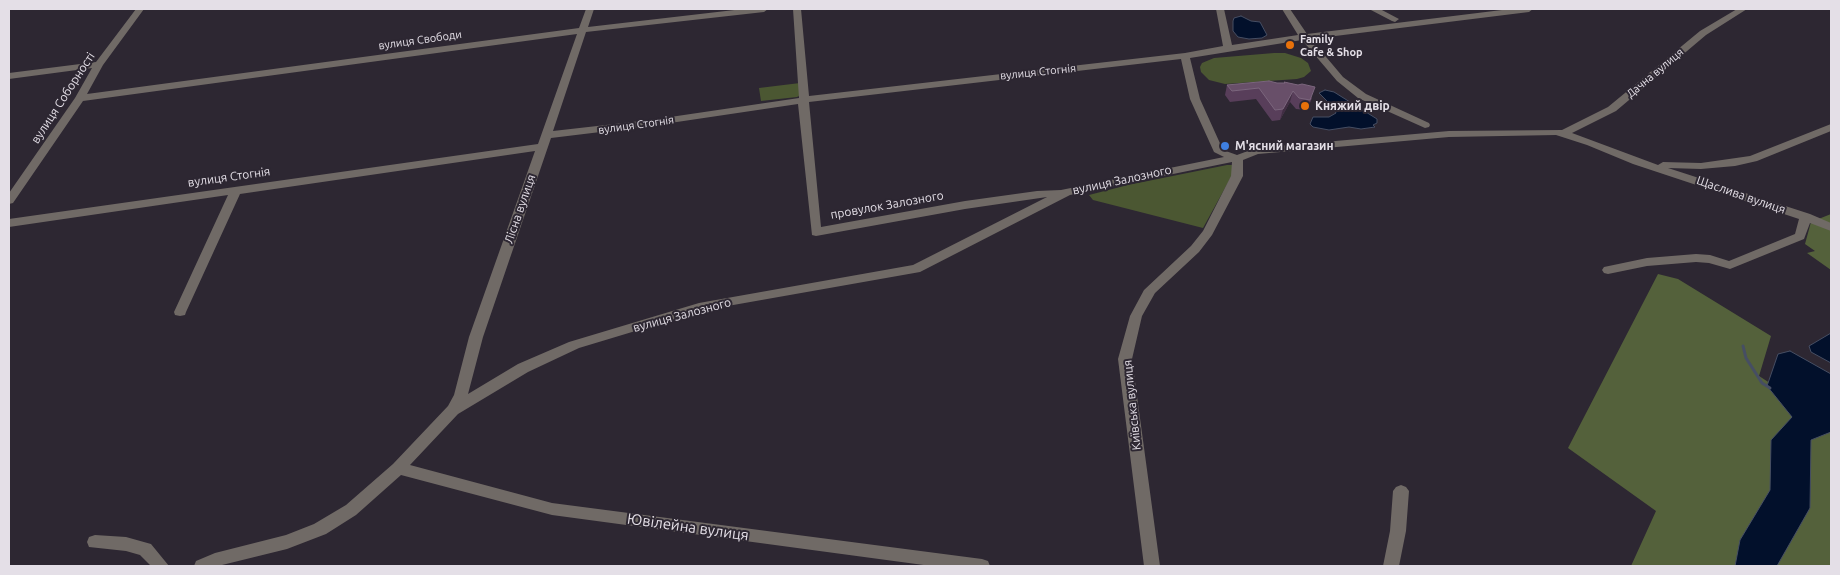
<!DOCTYPE html>
<meta charset="utf-8">
<style>
body{margin:0}
#map{position:relative;width:1840px;height:575px;overflow:hidden;background:#2d2732;font-family:Ubuntu,sans-serif}
canvas{display:block}
.frame{position:absolute;inset:0;border:10px solid #e4dfe7;pointer-events:none}
</style>
<div id="map">
<canvas width="1840" height="575"></canvas>
<div class="frame"></div>
</div>
<script>
const context = document.querySelector('canvas').getContext('2d');
context.lineJoin = 'round';
function fillPath(path, color) {
  context.fillStyle = color;
  context.fill(path, 'evenodd');
}
function poly(rows) {
  const path = new Path2D();
  for (const r of rows) {
    path.moveTo(r[0], r[1]);
    for (let i = 2; i < r.length; i += 2) path.lineTo(r[i], r[i + 1]);
  }
  return path;
}
function strokePath(path, color, width, dash) {
  context.strokeStyle = color;
  context.lineWidth = width;
  context.lineCap = dash ? 'butt' : 'round';
  context.setLineDash(dash || []);
  context.stroke(path);
}
function drawText(font, color, halo, rows, align = 'center') {
  context.font = font + ' Ubuntu,sans-serif';
  context.lineWidth = 4;
  context.setLineDash([]);
  context.textBaseline = 'middle';
  context.strokeStyle = halo;
  context.fillStyle = color;
  for (const [text, x, y, turn = 0] of rows) {
    context.save();
    context.translate(x, y);
    context.rotate((+turn || 0) * Math.PI / 180);
    context.textAlign = isNaN(turn) ? turn : align;
    if (halo) context.strokeText(text, 0, 0);
    context.fillText(text, 0, 0);
    context.restore();
  }
}
fillPath(poly([
 [1274,53,1285,53,1301,58,1308,63,1311,71,1304,77,1297,79,1225,84,1209,80,1201,72,1200,67,1202,63,1214,58],
 [800,83,801,95,797,97,761,101,759,88],
 [1227,165,1233,165,1236,168,1203,228,1093,200,1089,195,1128,185]
]), '#4b5732');
fillPath(poly([
 [1831,214,1831,270,1807,253,1815,251,1805,244,1811,222],
 [1658,274,1678,279,1771,336,1759,376,1790,396,1831,402,1831,566,1631,566,1656,511,1568,448]
]), '#54613b');
const water = poly([
 [1241,16,1251,21,1260,22,1267,35,1262,38,1249,39,1238,37,1233,31,1233,21,1234,18,1241,16],
 [1325,90,1334,92,1377,119,1377,123,1373,125,1375,127,1361,129,1349,127,1329,130,1313,127,1310,124,1313,117,1329,117,1336,113,1334,108,1319,93,1325,90],
 [1831,333,1831,363,1811,352,1809,346,1831,333],
 [1790,351,1831,374,1831,432,1811,440,1810,508,1777,566,1735,566,1740,540,1770,490,1771,440,1792,417,1767,386,1778,354,1790,351]
]);
fillPath(water, '#02102b');
strokePath(water, '#464e63', 1);
strokePath(poly([
 [1743,346,1746,358,1762,383,1770,388]
]), '#464e63', 3);
fillPath(poly([
 [136,9,144,9,103,65,87,94,579,28,586,9,594,9,588,27,743,9,768,9,764,12,586,32,553,131,650,120,799,98,793,9,801,9,809,96,1185,53,1223,46,1216,9,1224,9,1232,45,1298,35,1282,9,1290,9,1307,34,1510,9,1533,9,1529,12,1311,39,1343,77,1366,94,1429,123,1430,125,1429,127,1425,128,1358,98,1337,81,1302,40,1190,58,1200,99,1223,150,1237,155,1256,148,1449,131,1562,130,1608,107,1700,31,1737,9,1747,9,1706,35,1616,111,1572,133,1658,165,1663,162,1701,163,1750,156,1831,124,1831,131,1757,161,1735,166,1701,169,1668,168,1810,214,1831,223,1831,231,1810,223,1804,239,1730,269,1709,263,1696,262,1647,266,1608,274,1604,273,1602,270,1604,267,1647,258,1696,254,1710,255,1729,261,1795,234,1799,219,1633,164,1587,145,1556,135,1449,137,1258,154,1243,160,1243,176,1212,235,1199,252,1155,293,1142,316,1132,359,1160,566,1144,566,1118,359,1130,316,1144,290,1191,246,1203,231,1231,176,1232,162,1070,195,920,272,705,310,579,348,528,372,458,414,410,465,552,503,982,559,988,561,990,566,931,566,552,515,401,475,356,515,326,534,287,549,218,566,194,566,196,561,215,553,286,535,314,524,346,505,393,464,448,406,454,395,469,337,535,151,240,194,186,312,185,315,180,316,175,315,174,312,228,195,9,227,9,219,538,144,577,34,83,101,13,203,9,204,9,193,75,98,92,68,9,79,9,73,96,62,136,9],
 [1181,59,1190,99,1214,152,1224,157,1061,190,1037,191,965,201,821,227,809,102,1181,59],
 [798,104,812,235,816,236,965,209,1047,197,913,265,699,303,569,342,518,364,468,394,483,337,551,138,650,126,798,104],
 [1369,9,1380,9,1399,19,1395,22,1392,21,1369,9],
 [1401,485,1406,487,1409,491,1406,531,1399,566,1383,566,1390,531,1393,491,1396,487,1401,485],
 [95,535,126,537,151,544,169,566,151,566,140,555,126,551,89,547,87,542,89,537,95,535]
]), '#706a66');
fillPath(poly([
 [1284,82,1298,85,1312,98,1307,110,1296,109,1290,102,1280,120,1272,121,1256,99,1230,102,1225,95,1227,85,1277,83,1284,83]
]), '#583e5a');
fillPath(poly([
 [1293,91,1290,102,1280,120,1283,109]
]), '#412e43');
const building = poly([
 [1269,81,1277,83,1285,83,1284,82,1298,85,1302,84,1315,87,1310,100,1299,98,1293,91,1283,109,1275,110,1259,88,1232,91,1227,85,1269,81]
]);
fillPath(building, '#684f69');
strokePath(building, '#7b667d', 1);
for (const [x, y, r, color] of [
 [1290,45,5,"#e8710a"],
 [1305,106,5,"#e8710a"],
 [1225,146,5,"#3f7fe0"]
]) {
  const dot = new Path2D();
  dot.arc(x, y, r, 0, 2 * Math.PI);
  context.fillStyle = color;
  context.fill(dot);
  strokePath(dot, '#2d2732', 2);
}
drawText('bold 11px', '#e4dfe7', '#2d2732', [
 ["Family",1300,39],
 ["Cafe & Shop",1300,52]
], 'left');
drawText('11px', '#e4dfe7', '#2d2732', [
 ["вулиця Свободи",420,40,-8],
 ["вулиця Стогнія",1038,72,-6],
 ["Дачна вулиця",1655,73,-40],
 ["вулиця Стогнія",636,125,-8]
]);
drawText('12px', '#e4dfe7', '#2d2732', [
 ["вулиця Соборності",63,98,-57],
 ["вулиця Стогнія",229,177,-8],
 ["вулиця Залозного",1122,180,-12],
 ["Щаслива вулиця",1741,195,19],
 ["провулок Залозного",887,205,-10],
 ["Лісна вулиця",520,209,-71],
 ["вулиця Залозного",682,315,-15],
 ["Київська вулиця",1132,405,-96]
]);
drawText('bold 12px', '#e4dfe7', '#2d2732', [
 ["Княжий двір",1315,106],
 ["М'ясний магазин",1235,146]
], 'left');
drawText('15px', '#e4dfe7', '#2d2732', [
 ["Ювілейна вулиця",688,527,8]
]);
</script>
